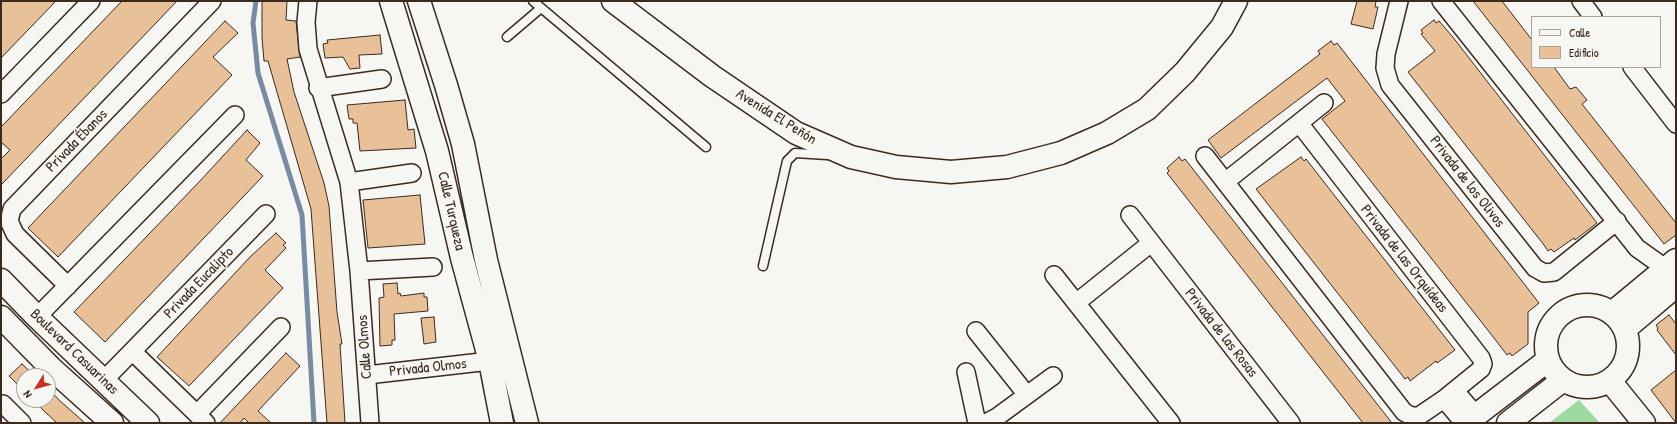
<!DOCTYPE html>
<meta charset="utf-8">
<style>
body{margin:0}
#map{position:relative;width:1677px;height:424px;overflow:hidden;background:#f6f6f2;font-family:"Patrick Hand",sans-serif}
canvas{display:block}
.frame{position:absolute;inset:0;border:2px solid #3b2a1e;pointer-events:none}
.legend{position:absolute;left:1531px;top:16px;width:130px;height:52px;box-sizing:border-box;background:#f6f6f2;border:1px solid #aba49d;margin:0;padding:5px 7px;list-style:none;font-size:12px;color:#3b2a1e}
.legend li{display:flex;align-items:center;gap:8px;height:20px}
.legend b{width:20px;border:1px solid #aba49d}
.north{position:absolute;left:16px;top:368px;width:40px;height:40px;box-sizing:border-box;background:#f6f6f2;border:1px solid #aba49d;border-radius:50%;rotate:233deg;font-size:11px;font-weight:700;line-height:16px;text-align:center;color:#3b2a1e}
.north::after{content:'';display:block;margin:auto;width:14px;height:18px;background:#c8321e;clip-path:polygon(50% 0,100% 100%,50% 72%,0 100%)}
</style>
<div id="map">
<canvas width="1677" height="424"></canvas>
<div class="frame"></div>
<ul class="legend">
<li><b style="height:5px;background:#f6f6f2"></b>Calle</li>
<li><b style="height:11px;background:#e9c199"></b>Edificio</li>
</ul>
<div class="north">N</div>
</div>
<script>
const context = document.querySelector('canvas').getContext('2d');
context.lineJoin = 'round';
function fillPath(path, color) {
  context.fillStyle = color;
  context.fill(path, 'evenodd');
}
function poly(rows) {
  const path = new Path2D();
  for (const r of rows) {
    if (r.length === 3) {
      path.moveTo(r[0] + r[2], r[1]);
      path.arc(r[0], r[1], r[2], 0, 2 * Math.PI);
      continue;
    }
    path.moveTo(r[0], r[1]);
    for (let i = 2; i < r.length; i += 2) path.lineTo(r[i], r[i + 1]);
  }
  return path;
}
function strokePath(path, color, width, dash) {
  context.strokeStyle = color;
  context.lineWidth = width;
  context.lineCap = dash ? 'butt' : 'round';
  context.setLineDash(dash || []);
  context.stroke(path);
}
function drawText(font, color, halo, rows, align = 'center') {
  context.font = font + ' "Patrick Hand",sans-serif';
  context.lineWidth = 3;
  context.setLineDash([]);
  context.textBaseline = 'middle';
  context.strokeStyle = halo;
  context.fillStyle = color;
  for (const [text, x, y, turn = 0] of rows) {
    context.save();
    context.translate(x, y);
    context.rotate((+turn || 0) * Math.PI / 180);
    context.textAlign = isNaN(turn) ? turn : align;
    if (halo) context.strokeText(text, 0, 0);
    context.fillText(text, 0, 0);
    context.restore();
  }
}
fillPath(poly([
 [1579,400,1600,423,1549,423]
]), '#9dd9a1');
strokePath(poly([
 [256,1,253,23,258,73,302,215,314,423]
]), '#778ca3', 5);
const building = poly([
 [1,1,56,1,1,58,1,1],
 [122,1,177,1,1,185,1,159,10,150,1,142,1,127,122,1],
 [262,1,287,1,286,20,296,21,300,57,287,59,294,92,324,183,329,206,337,312,342,344,340,344,345,423,327,423,311,209,268,61,264,61,262,38,262,1],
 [1357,1,1376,1,1375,7,1378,7,1373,29,1351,24,1357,1],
 [1473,1,1502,1,1532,40,1532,67,1554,67,1570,89,1576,87,1587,100,1582,104,1676,223,1676,235,1664,244,1473,1],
 [1434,20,1436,23,1439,21,1452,36,1597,223,1575,240,1574,238,1554,252,1551,249,1548,251,1544,245,1408,72,1435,51,1421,34,1423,33,1421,30,1434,20],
 [225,21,238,33,213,57,232,75,58,257,28,228,225,21],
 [380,35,382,54,359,55,360,68,350,69,343,57,325,58,323,44,328,43,327,40,380,35],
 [1331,41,1334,45,1337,43,1539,303,1528,312,1528,344,1512,356,1510,353,1507,355,1494,338,1322,119,1345,101,1327,78,1221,158,1208,140,1320,54,1318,51,1331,41],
 [405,100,408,130,414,129,416,148,360,151,357,123,353,123,353,119,349,119,347,105,405,100],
 [247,130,260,143,246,160,263,176,105,342,74,312,199,182,247,130],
 [1179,157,1182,161,1185,159,1392,423,1363,423,1167,173,1169,171,1167,168,1179,157],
 [1301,157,1304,161,1306,159,1455,350,1437,363,1436,361,1410,381,1408,377,1405,379,1256,189,1301,157],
 [420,195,425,244,368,248,363,200,420,195],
 [276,233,286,243,283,245,286,248,265,270,283,288,189,386,157,357,250,257,276,233],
 [397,283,398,294,400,293,401,296,424,293,424,297,427,297,428,311,394,314,395,340,392,340,392,345,380,346,379,298,384,297,383,284,397,283],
 [1669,315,1676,324,1676,355,1657,330,1658,328,1656,325,1669,315],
 [434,317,436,342,424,344,421,318,434,317],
 [286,353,300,366,258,411,271,423,249,423,244,418,240,423,220,423,286,353],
 [22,364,35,376,24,376,24,391,9,376,22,364],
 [1676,370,1676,423,1651,390,1676,370],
 [48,388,59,400,85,423,57,423,42,409,34,400,48,400,48,388]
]);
fillPath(building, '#e9c199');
strokePath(building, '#3b2a1e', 1);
const lane = poly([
 [533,1,706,147],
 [507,37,541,8],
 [763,266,787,161,795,153,827,155]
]);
const street = poly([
 [308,1,306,22,308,49,349,182,359,271,370,423],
 [1399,1,1386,54,1385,68,1390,85,1535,268,1544,273,1554,272,1617,221],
 [1441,1,1637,248,1665,268],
 [1581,1,1593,17],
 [1632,67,1676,124],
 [318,88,382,79],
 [1,94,91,1],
 [1205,156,1404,412,1411,416,1419,416,1444,399,1481,369,1483,364,1481,358,1299,123],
 [349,182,412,173],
 [1225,182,1324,103],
 [1130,215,1291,423],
 [359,271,433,267],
 [1054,275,1171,423],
 [68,286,15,234,9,221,12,209,212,1],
 [1076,303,1151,243],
 [37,317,235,115],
 [976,331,1027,395],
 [133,352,206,423],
 [966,372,977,423],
 [367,375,490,361],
 [103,381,266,214],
 [1455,391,1476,415],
 [1444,399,1464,423],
 [3,404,22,423],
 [197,414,281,327],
 [986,423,997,417,1053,376]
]);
const secondary = poly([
 [391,1,437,151,462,258,490,361,502,423],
 [419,1,446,85,463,144,486,260,527,423],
 [613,1,712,76,796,133,851,157,896,167,951,172,1007,167,1061,153,1107,133,1147,109,1185,72,1222,27,1236,1],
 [1,280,37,317,148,423],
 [1587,346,41],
 [1612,313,1676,260],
 [1,317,51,368,112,423],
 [1625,329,1676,286],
 [1610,381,1644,423],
 [1466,423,1548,360],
 [1508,423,1563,380]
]);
strokePath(lane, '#3b2a1e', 11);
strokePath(street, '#3b2a1e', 20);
strokePath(secondary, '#3b2a1e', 25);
strokePath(lane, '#f6f6f2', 8);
strokePath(street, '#f6f6f2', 17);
strokePath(secondary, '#f6f6f2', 22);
drawText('15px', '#3b2a1e', '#f6f6f2', [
 ["Avenida El Peñón",776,117,32],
 ["Privada Ébanos",77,141,-46],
 ["Privada de los Olivos",1467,182,52],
 ["Calle Turqueza",451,211,77],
 ["Privada de las Orquídeas",1404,259,52],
 ["Privada Eucalipto",199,283,-46],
 ["Privada de las Rosas",1221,333,52],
 ["Calle Olmos",365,347,-94],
 ["Boulevard Casuarinas",74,352,44],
 ["Privada Olmos",428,368,-6]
]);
</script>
